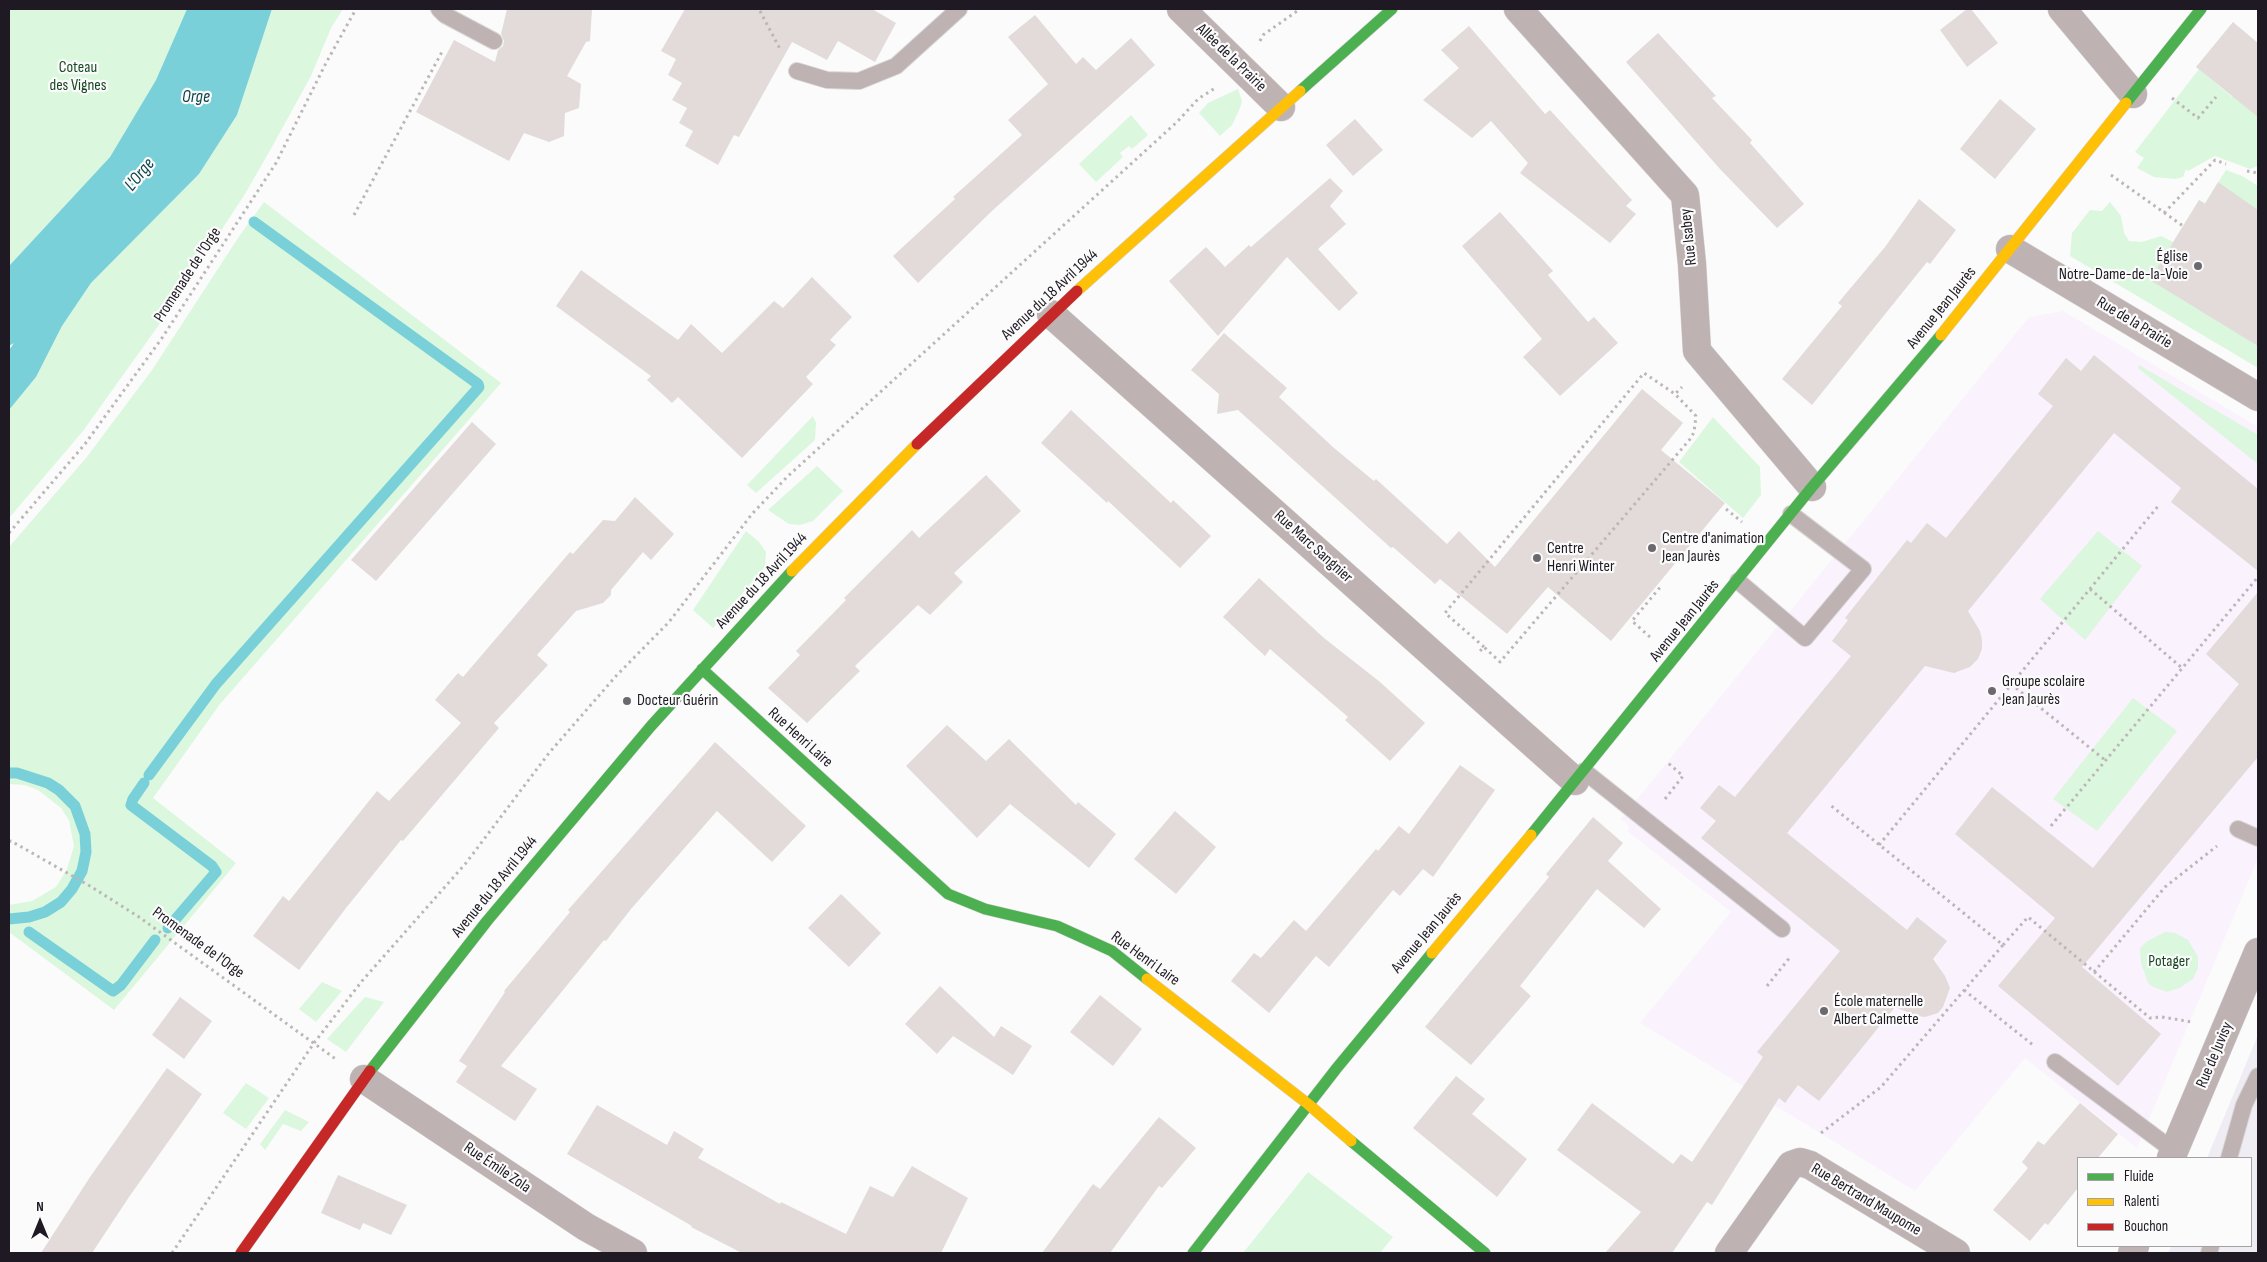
<!DOCTYPE html>
<meta charset="utf-8">
<style>
body{margin:0}
#map{position:relative;width:2267px;height:1262px;overflow:hidden;background:#fbfbfb;font-family:"Sofia Sans Condensed",sans-serif}
canvas{display:block}
.frame{position:absolute;inset:0;border:10px solid #1e1922;pointer-events:none}
.legend{position:absolute;left:2077px;top:1157px;width:175px;height:90px;box-sizing:border-box;background:#fbfbfb;border:1px solid #a3a1a4;margin:0;padding:6px 9px;list-style:none;font-size:15px;color:#1e1922}
.legend li{display:flex;align-items:center;gap:10px;height:25px}
.legend b{width:25px;border:1px solid #a3a1a4}
.north{position:absolute;left:15px;top:1197px;width:50px;height:50px;-webkit-text-stroke:4px #fbfbfb;paint-order:stroke;rotate:0deg;font-size:14px;font-weight:700;line-height:20px;text-align:center;color:#1e1922}
.north::after{content:'';display:block;margin:auto;width:18px;height:22px;background:#1e1922;clip-path:polygon(50% 0,100% 100%,50% 72%,0 100%)}
</style>
<div id="map">
<canvas width="2267" height="1262"></canvas>
<div class="frame"></div>
<ul class="legend">
<li><b style="height:6px;background:#4caf50"></b>Fluide</li>
<li><b style="height:6px;background:#ffc107"></b>Ralenti</li>
<li><b style="height:6px;background:#c62828"></b>Bouchon</li>
</ul>
<div class="north">N</div>
</div>
<script>
const context = document.querySelector('canvas').getContext('2d');
context.lineJoin = 'round';
function fillPath(path, color) {
  context.fillStyle = color;
  context.fill(path, 'evenodd');
}
function poly(rows) {
  const path = new Path2D();
  for (const r of rows) {
    path.moveTo(r[0], r[1]);
    for (let i = 2; i < r.length; i += 2) path.lineTo(r[i], r[i + 1]);
  }
  return path;
}
function strokePath(path, color, width, dash) {
  context.strokeStyle = color;
  context.lineWidth = width;
  context.lineCap = dash ? 'butt' : 'round';
  context.setLineDash(dash || []);
  context.stroke(path);
}
function drawText(font, color, halo, rows, align = 'center') {
  context.font = font + ' "Sofia Sans Condensed",sans-serif';
  context.lineWidth = 4.5;
  context.setLineDash([]);
  context.textBaseline = 'middle';
  context.strokeStyle = halo;
  context.fillStyle = color;
  for (const [text, x, y, turn = 0] of rows) {
    context.save();
    context.translate(x, y);
    context.rotate((+turn || 0) * Math.PI / 180);
    context.textAlign = isNaN(turn) ? turn : align;
    if (halo) context.strokeText(text, 0, 0);
    context.fillText(text, 0, 0);
    context.restore();
  }
}
fillPath(poly([
 [2258,1035,2258,1253,2168,1253,2171,1246,2251,1246,2251,1158,2207,1158]
]), '#f0ecf3');
fillPath(poly([
 [2063,311,2258,427,2258,858,2137,1148,2025,1058,1915,1191,1640,1023,1731,912,1627,831,1630,827,1621,819,2029,317]
]), '#faf2fd');
fillPath(poly([
 [9,9,187,9,156,80,110,157,9,266],
 [272,9,343,9,331,28,311,76,273,145,245,194,161,322,83,431,9,518,9,410,36,377,62,326,91,283,199,174,237,115],
 [2258,65,2258,166,2250,169,2215,156,2188,171,2186,169,2183,177,2175,179,2154,177,2137,168,2144,158,2135,152,2199,69,2232,97],
 [1238,89,1242,101,1240,108,1232,125,1220,136,1199,113,1208,103],
 [1131,115,1148,135,1132,149,1129,146,1120,153,1123,157,1096,182,1079,164],
 [2226,170,2242,176,2258,186,2258,368,2070,256,2072,233,2090,210,2102,211,2110,202,2121,216,2124,233,2129,241,2142,242,2161,236,2173,242,2199,200,2205,203],
 [264,202,501,383,220,704,153,798,236,863,114,1010,9,932,9,905,32,901,56,887,67,869,74,846,69,820,61,808,38,790,25,785,9,784,9,547,86,458,152,370,240,235],
 [2139,365,2258,435,2258,464,2138,368],
 [813,416,816,423,815,440,756,493,747,485],
 [1713,417,1760,467,1761,495,1743,518,1679,462],
 [817,466,843,491,813,521,800,525,789,524,768,510],
 [746,531,759,542,766,552,765,567,713,628,693,610],
 [2098,531,2142,566,2085,640,2040,599],
 [2133,698,2177,731,2097,831,2053,799],
 [2165,932,2175,933,2188,940,2198,957,2198,968,2193,979,2179,988,2167,992,2153,987,2148,983,2141,963,2140,948,2146,942],
 [322,982,342,991,316,1022,299,1009],
 [365,997,384,1002,346,1052,327,1039],
 [246,1083,269,1098,246,1129,223,1113],
 [285,1110,309,1122,301,1131,283,1124,265,1150,260,1144],
 [1308,1172,1393,1237,1380,1253,1243,1253]
]), '#dbf7de');
fillPath(poly([
 [187,9,272,9,237,115,199,174,91,283,62,326,36,377,9,410,9,350,14,343,9,346,9,266,110,157,156,80]
]), '#7ad0d9');
strokePath(poly([
 [9,773,17,773,48,783,59,790,75,806,85,834,86,852,82,871,72,889,61,902,45,912,29,917,9,919],
 [149,775,216,684,479,387,478,384,254,222],
 [144,783,133,799,131,805,212,866,216,872,168,928],
 [29,932,113,991,121,985,155,940]
]), '#7ad0d9', 11);
fillPath(poly([
 [507,9,592,9,590,41,586,42,567,76,581,84,579,108,565,113,564,136,549,142,524,133,509,161,416,112,454,40,495,62,498,50,503,46,504,41,501,34],
 [685,9,872,9,896,23,875,62,838,41,827,60,792,42,739,137,734,135,718,165,685,146,693,131,679,123,687,108,672,100,682,83,668,75,676,59,661,51],
 [1967,9,1971,9,1998,43,1967,67,1940,30],
 [1035,15,1076,64,1083,57,1096,70,1131,38,1155,65,993,210,918,283,893,256,955,199,953,197,1022,135,1008,120,1048,84,1008,37],
 [2233,22,2258,43,2258,117,2196,67],
 [1469,26,1545,114,1550,110,1632,200,1626,206,1636,214,1610,243,1520,173,1528,163,1491,121,1472,138,1423,100,1459,68,1441,50],
 [1658,33,1716,96,1712,98,1752,140,1750,143,1804,204,1777,228,1720,169,1626,62],
 [2000,99,2036,129,1995,179,1960,149],
 [1355,119,1383,150,1353,176,1326,145],
 [1330,178,1343,191,1330,206,1346,224,1318,249,1358,293,1339,311,1287,257,1218,336,1169,281,1206,247,1225,267,1249,245,1251,247],
 [2218,182,2258,210,2258,346,2150,280,2199,200,2205,204],
 [1919,199,1956,230,1930,264,1927,262,1812,405,1782,379,1842,306,1838,303,1885,247],
 [1500,212,1553,271,1548,275,1588,322,1594,317,1618,343,1560,396,1523,357,1542,339,1462,246],
 [581,270,678,340,691,324,722,353,774,301,783,308,812,277,852,317,830,340,836,345,806,377,813,384,742,458,678,397,672,403,647,380,651,376,556,306],
 [1224,333,1287,388,1279,397,1334,448,1374,481,1376,479,1447,544,1459,531,1495,567,1642,389,1683,423,1661,450,1725,503,1611,641,1548,587,1507,634,1440,579,1435,584,1393,547,1391,548,1238,410,1217,414,1219,394,1191,370],
 [2094,355,2258,489,2258,571,2171,502,2181,488,2114,433,1968,611,1980,631,1982,640,1982,649,1978,659,1970,667,1954,673,1925,666,1787,833,1907,930,1917,917,1947,941,1933,959,1945,976,1950,988,1943,1007,1938,1013,1925,1017,1917,1016,1895,1007,1819,1101,1798,1085,1785,1103,1779,1098,1712,1205,1707,1202,1672,1253,1605,1253,1641,1212,1557,1150,1592,1103,1673,1164,1681,1154,1692,1162,1763,1057,1757,1052,1840,951,1701,838,1716,821,1700,808,1719,785,1735,797,1851,656,1832,641,1848,620,1845,618,1907,540,1911,543,1927,523,1946,538,2053,406,2038,394,2066,358,2081,371],
 [1071,410,1171,503,1173,500,1211,536,1180,568,1108,501,1107,503,1041,443],
 [472,422,496,444,376,581,351,560],
 [986,475,1021,511,954,573,963,582,930,615,918,605,855,666,860,671,807,723,768,688,800,655,796,651,846,600,844,598,912,530,919,538],
 [635,497,674,534,651,560,643,552,611,590,611,595,603,603,576,611,537,655,548,665,494,723,499,728,403,841,401,840,346,908,299,970,253,936,283,896,289,901,377,791,389,801,461,723,435,700,458,673,463,677,570,552,573,554,603,520,615,521],
 [1259,578,1324,638,1380,682,1425,723,1390,761,1345,720,1348,717,1270,649,1265,656,1223,617],
 [2258,592,2258,757,2082,967,2161,1034,2118,1086,1998,986,2055,918,1955,834,1992,787,2093,868,2239,684,2206,654],
 [947,725,986,761,1009,739,1076,805,1078,802,1116,834,1089,868,1010,804,977,838,906,766],
 [715,742,806,826,772,862,717,811,631,909,606,941,604,940,501,1066,537,1089,515,1121,456,1082,467,1066,459,1061,505,992,504,991,570,912,568,910],
 [1460,765,1495,790,1433,877,1423,869,1400,896,1393,890,1329,967,1316,956,1269,1013,1231,981,1254,953,1261,958,1294,920,1306,931,1376,849,1378,851,1399,826,1409,834],
 [1175,811,1216,847,1176,894,1134,859],
 [1593,817,1623,843,1608,861,1661,909,1644,928,1597,889,1520,986,1531,996,1471,1065,1425,1027,1549,877,1546,874],
 [841,894,881,933,849,967,808,928],
 [940,986,994,1037,1001,1026,1032,1046,1013,1075,953,1036,937,1054,905,1024],
 [1100,995,1142,1029,1113,1066,1070,1032],
 [180,997,212,1021,184,1059,152,1035],
 [167,1068,202,1094,129,1197,92,1253,41,1253,90,1177],
 [1456,1076,1485,1099,1472,1114,1527,1159,1497,1197,1413,1128],
 [2080,1103,2118,1134,2098,1158,2078,1158,2078,1188,2048,1225,2045,1223,2030,1241,1993,1210,2028,1168,2022,1162,2038,1141,2044,1145],
 [597,1105,667,1145,674,1131,704,1149,698,1158,780,1204,781,1202,846,1234,870,1186,893,1197,912,1166,968,1198,941,1253,742,1253,691,1227,692,1226,567,1154],
 [1159,1117,1196,1148,1162,1188,1159,1186,1110,1253,1042,1253,1093,1184,1100,1189],
 [338,1175,407,1205,391,1235,363,1223,360,1230,321,1213]
]), '#e2dbda');
const lane = poly([
 [439,9,445,15,494,41],
 [797,71,827,80,859,81,896,66,959,9],
 [1738,581,1805,638,1863,569,1791,514],
 [1584,771,1782,929],
 [2238,829,2258,838],
 [2055,1062,2174,1151],
 [2229,1158,2244,1105,2258,1076],
 [2209,1253,2211,1246]
]);
const street = poly([
 [1181,9,1281,107],
 [1518,9,1685,195,1692,264,1697,351,1812,487],
 [2062,9,2133,94],
 [2010,249,2258,397],
 [1051,314,1575,781],
 [364,1079,586,1227,633,1253],
 [2171,1158,2258,952],
 [1729,1253,1791,1165,1800,1162,1810,1165,1956,1253],
 [2132,1253,2135,1246]
]);
const fast = poly([
 [1300,91,1392,9],
 [2126,103,2201,9],
 [702,669,948,894,985,909,1057,926,1112,951,1147,979],
 [1531,835,1812,487,1941,335],
 [370,1071,487,921,651,726,792,571],
 [1351,1141,1485,1253],
 [1193,1253,1336,1069,1432,953]
]);
const slow = poly([
 [1077,291,1300,91],
 [1941,335,2126,103],
 [792,571,917,444],
 [1432,953,1531,835],
 [1147,979,1308,1104,1351,1141]
]);
const jam = poly([
 [917,444,1077,291],
 [241,1253,370,1071]
]);
strokePath(lane, '#d8d7d8', 18);
strokePath(street, '#d8d7d8', 29);
strokePath(fast, '#d8d7d8', 12);
strokePath(slow, '#d8d7d8', 12);
strokePath(jam, '#d8d7d8', 12);
strokePath(poly([
 [760,11,780,49],
 [1260,41,1263,35,1300,9],
 [2172,98,2198,118,2216,97],
 [2247,171,2258,173],
 [2111,175,2183,226],
 [2164,213,2215,160,2226,164],
 [354,215,443,50],
 [1726,509,1742,522],
 [9,533,85,444,162,338,276,163,326,63,356,9],
 [2090,589,2182,668],
 [1650,637,1632,621,1662,585],
 [1484,647,1445,613,1644,373,1675,394],
 [1480,651,1484,647,1500,662,1691,438,1694,432,1696,416,1675,394,1682,387],
 [2011,684,2105,760],
 [1665,799,1683,776,1667,762],
 [2051,826,2258,577],
 [9,842,11,841,90,886,139,917,337,1060],
 [1879,845,2159,505],
 [2003,945,2028,917,2150,1018,2162,1017,2192,1022],
 [2094,972,2165,887,2217,846],
 [1767,986,1791,956],
 [1964,990,2033,1045],
 [1821,1133,1881,1087,2003,945,1829,804],
 [172,1253,314,1043,362,981,466,863,549,753,616,676,669,622,752,514,787,477,1177,122,1198,99,1215,88]
]), '#bdb6b7', 3, [2.5, 4]);
strokePath(lane, '#beb2b2', 16);
strokePath(street, '#beb2b2', 28);
strokePath(fast, '#4caf50', 11);
strokePath(slow, '#ffc107', 11);
strokePath(jam, '#c62828', 11);
for (const [x, y, r, color] of [
 [2198,266,5,"#6b686e"],
 [1652,548,5,"#6b686e"],
 [1537,558,5,"#6b686e"],
 [1992,691,5,"#6b686e"],
 [627,701,5,"#6b686e"],
 [1824,1011,5,"#6b686e"]
]) {
  const dot = new Path2D();
  dot.arc(x, y, r, 0, 2 * Math.PI);
  context.fillStyle = color;
  context.fill(dot);
  strokePath(dot, '#fbfbfb', 2);
}
drawText('16px', '#1e1922', '#fbfbfb', [
 ["Allée de la Prairie",1231,58,44],
 ["Rue Isabey",1689,237,-96],
 ["Promenade de l'Orge",188,275,-57],
 ["Avenue du 18 Avril 1944",1050,295,-43],
 ["Avenue Jean Jaurès",1942,308,-51],
 ["Rue de la Prairie",2134,323,31],
 ["Rue Marc Sangnier",1313,547,42],
 ["Avenue du 18 Avril 1944",762,581,-47],
 ["Avenue Jean Jaurès",1685,621,-51],
 ["Rue Henri Laire",800,738,42],
 ["Avenue du 18 Avril 1944",495,887,-51],
 ["Avenue Jean Jaurès",1427,933,-50],
 ["Promenade de l'Orge",198,943,36],
 ["Rue Henri Laire",1145,959,36],
 ["Rue de Juvisy",2215,1055,-67],
 ["Rue Émile Zola",497,1168,34],
 ["Rue Bertrand Maupome",1866,1200,31]
]);
drawText('16px', '#184822', '#fbfbfb', [
 ["Coteau",78,68],
 ["des Vignes",78,86],
 ["Potager",2169,962]
]);
drawText('16px', '#1e1922', '#fbfbfb', [
 ["Église",2188,257,"right"],
 ["Notre-Dame-de-la-Voie",2188,275,"right"],
 ["Centre d'animation",1662,539],
 ["Jean Jaurès",1662,557],
 ["Centre",1547,549],
 ["Henri Winter",1547,567],
 ["Groupe scolaire",2002,682],
 ["Jean Jaurès",2002,700],
 ["Docteur Guérin",637,701],
 ["École maternelle",1834,1002],
 ["Albert Calmette",1834,1020]
], 'left');
drawText('italic 18px', '#0b4349', '#fbfbfb', [
 ["Orge",196,97],
 ["L'Orge",140,175,-51]
]);
</script>
